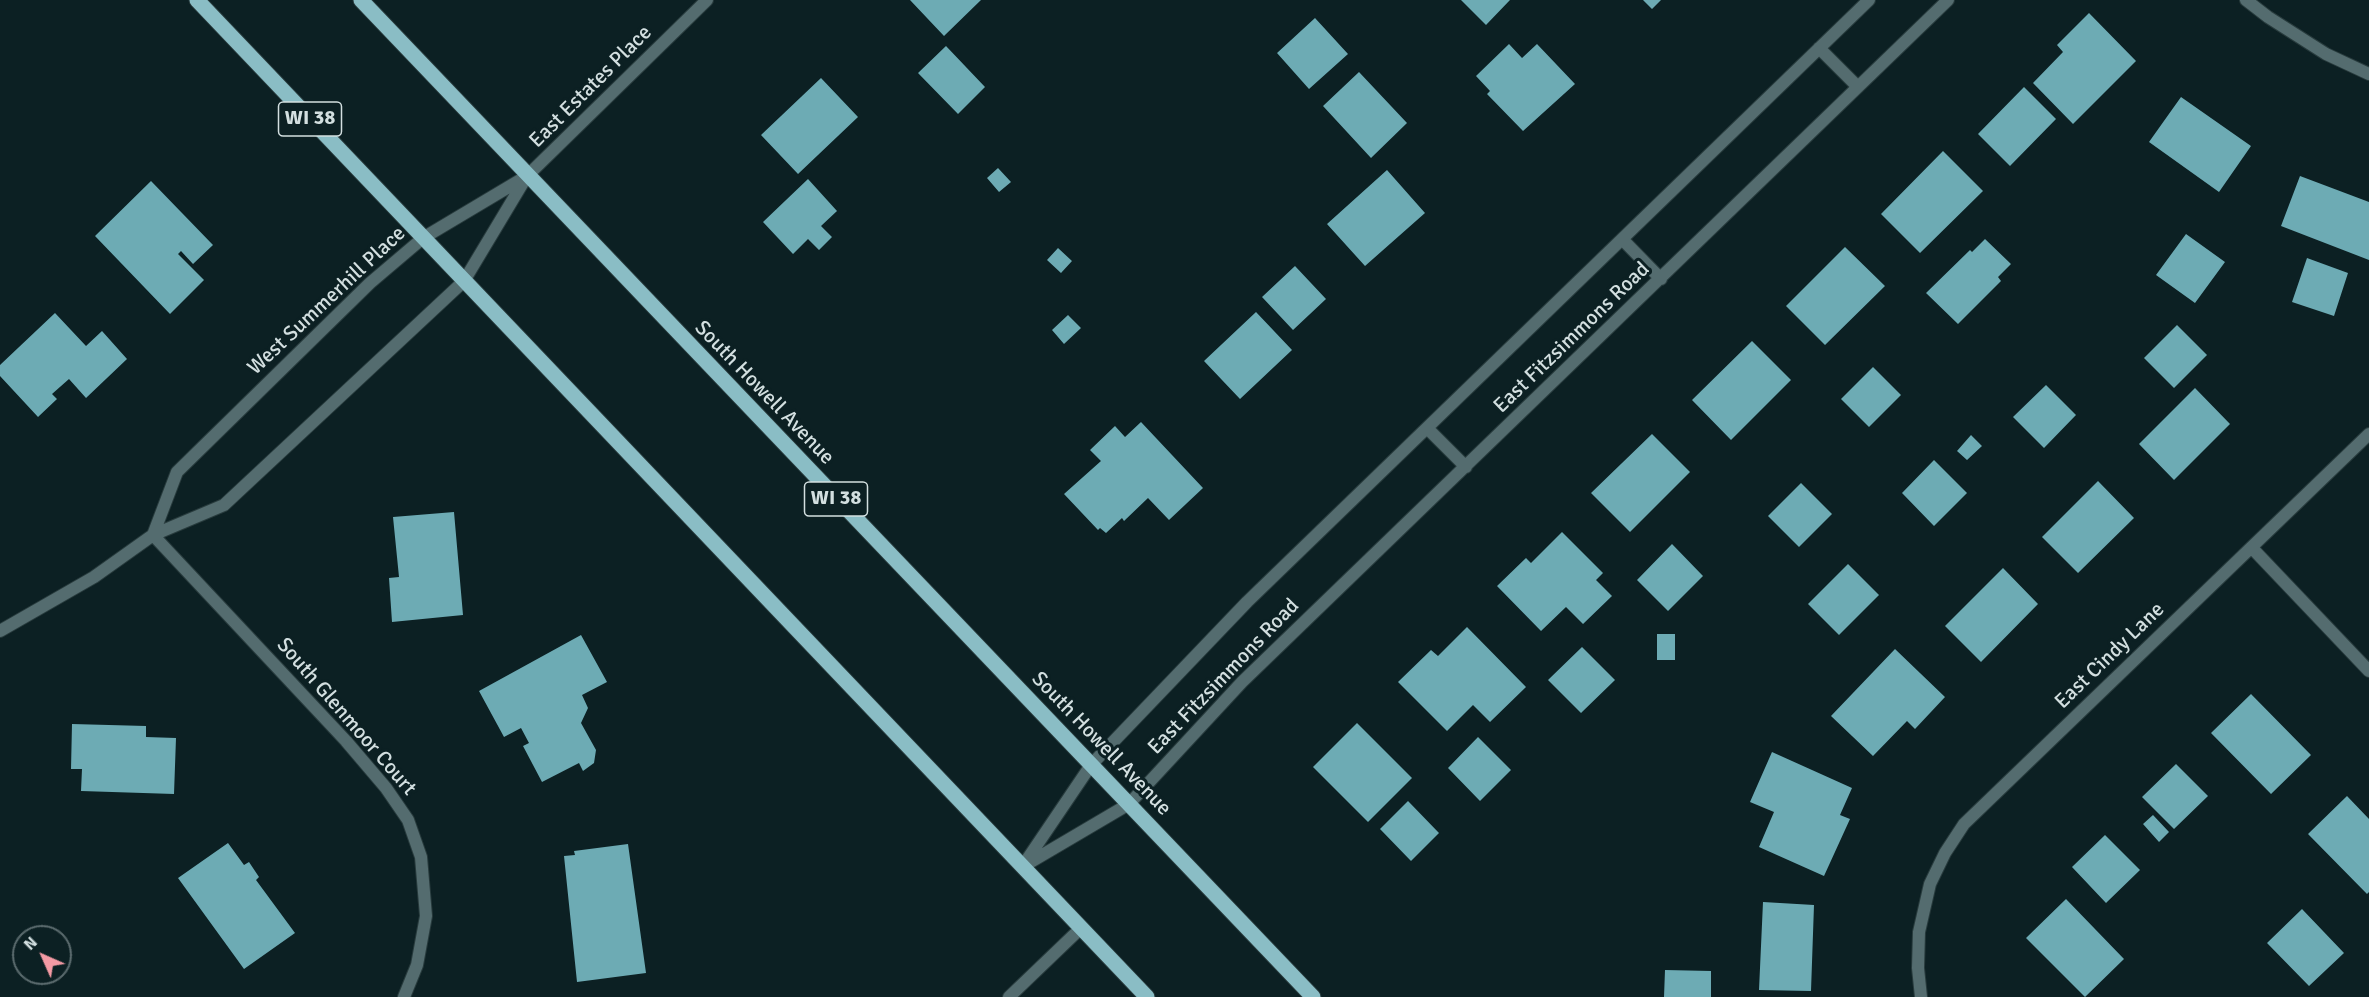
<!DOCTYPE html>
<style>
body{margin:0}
#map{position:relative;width:2369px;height:997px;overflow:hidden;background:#0c2023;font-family:Signika,sans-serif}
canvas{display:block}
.north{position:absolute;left:12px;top:925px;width:60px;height:60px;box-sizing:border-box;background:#0c2023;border:2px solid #5c6c6f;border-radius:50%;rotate:315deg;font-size:16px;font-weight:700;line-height:24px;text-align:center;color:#d3dfe0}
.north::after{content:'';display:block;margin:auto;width:21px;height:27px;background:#f49aa4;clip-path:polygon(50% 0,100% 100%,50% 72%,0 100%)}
</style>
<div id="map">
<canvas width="2369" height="997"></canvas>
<div class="north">N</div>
</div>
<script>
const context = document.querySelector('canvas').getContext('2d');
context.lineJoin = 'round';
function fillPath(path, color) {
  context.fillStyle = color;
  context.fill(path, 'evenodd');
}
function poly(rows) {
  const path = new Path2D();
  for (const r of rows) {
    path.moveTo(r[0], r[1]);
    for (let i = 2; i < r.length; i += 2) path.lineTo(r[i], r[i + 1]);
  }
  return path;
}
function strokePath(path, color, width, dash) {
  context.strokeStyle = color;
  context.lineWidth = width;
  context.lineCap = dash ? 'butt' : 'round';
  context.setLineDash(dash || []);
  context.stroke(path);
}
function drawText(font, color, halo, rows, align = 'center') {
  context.font = font + ' Signika,sans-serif';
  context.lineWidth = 6;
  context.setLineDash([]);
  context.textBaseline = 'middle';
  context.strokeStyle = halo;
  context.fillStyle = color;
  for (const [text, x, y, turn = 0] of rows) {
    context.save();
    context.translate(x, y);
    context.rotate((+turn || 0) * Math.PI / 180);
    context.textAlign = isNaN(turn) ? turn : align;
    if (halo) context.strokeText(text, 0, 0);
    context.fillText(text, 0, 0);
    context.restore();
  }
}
fillPath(poly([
 [910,0,981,0,944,36],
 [1461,0,1510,0,1486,25],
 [1643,0,1661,0,1652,9],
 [2089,13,2136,61,2073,124,2033,83,2063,52,2057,45],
 [1315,18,1348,54,1309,89,1277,53],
 [1509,44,1522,58,1537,44,1575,84,1523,131,1487,94,1490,91,1476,76],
 [946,46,985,87,958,114,918,73],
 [1359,72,1407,123,1371,158,1323,106],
 [821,78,858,117,798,174,761,135],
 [2024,87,2056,119,2010,166,1978,134],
 [2181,97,2251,146,2219,192,2149,142],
 [1943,151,1983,191,1920,253,1881,214],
 [998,168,1011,182,999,192,987,178],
 [1387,170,1425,213,1365,266,1327,224],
 [2300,176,2369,202,2369,260,2281,226],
 [808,179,837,211,821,226,832,237,819,250,808,239,793,254,763,222],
 [151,181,213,245,193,264,181,251,178,254,204,280,170,314,95,236],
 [2186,234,2225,262,2195,303,2156,275],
 [1985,239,2011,264,1998,277,2001,281,1958,324,1926,293,1970,250,1972,252],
 [1845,247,1885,286,1825,345,1786,306],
 [1058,248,1072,261,1061,273,1047,260],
 [2307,258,2348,273,2334,316,2292,302],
 [1295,266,1326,299,1293,330,1262,297],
 [1256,312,1292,350,1240,399,1204,361],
 [55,313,86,346,102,331,127,359,86,398,69,379,52,394,57,399,38,417,0,376,0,365],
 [1068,315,1081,328,1064,344,1052,330],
 [2177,325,2207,355,2174,388,2144,358],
 [1752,341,1791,380,1731,440,1692,400],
 [1873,367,1901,395,1869,427,1841,399],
 [2046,385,2076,415,2044,448,2013,417],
 [2195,388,2230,424,2174,480,2139,444],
 [1141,422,1203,488,1169,520,1148,498,1124,521,1122,518,1106,533,1100,528,1098,530,1064,494,1101,461,1090,450,1115,426,1125,437],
 [1652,434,1690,472,1630,532,1591,493],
 [1971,435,1982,446,1967,460,1957,451],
 [1934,460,1967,493,1934,526,1902,493],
 [2098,481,2134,518,2078,573,2042,537],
 [1801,483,1832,514,1799,547,1768,516],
 [454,512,463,615,392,622,389,578,399,577,393,517],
 [1562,532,1603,573,1596,580,1612,596,1583,624,1566,607,1541,631,1497,586,1526,558,1531,563],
 [1672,544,1703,576,1668,611,1637,580],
 [1848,564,1879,595,1839,635,1808,604],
 [2003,568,2038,604,1981,662,1945,626],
 [1467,627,1526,687,1490,722,1473,705,1447,731,1398,682,1431,650,1438,656],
 [1657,634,1675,634,1675,660,1657,660],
 [581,635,607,682,582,695,588,708,581,723,596,750,594,763,583,771,579,763,542,782,523,746,529,743,521,728,504,737,479,691],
 [1582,647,1615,680,1581,713,1548,680],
 [1895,649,1945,697,1915,729,1907,721,1873,756,1831,716],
 [2251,694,2311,755,2271,794,2211,733],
 [1357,723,1412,778,1368,822,1313,767],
 [72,724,146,726,146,737,176,738,174,794,81,791,82,769,71,769],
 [1478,737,1511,770,1480,801,1448,768],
 [1772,752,1852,788,1840,815,1850,819,1824,876,1759,847,1774,812,1750,802],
 [2176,764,2208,796,2174,829,2142,797],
 [2347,796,2369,819,2369,892,2367,894,2308,834],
 [1408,801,1439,833,1411,861,1380,829],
 [2153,815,2169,832,2159,842,2143,824],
 [2105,835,2140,870,2106,903,2072,867],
 [228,843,244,865,249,862,259,877,256,880,295,933,244,969,178,878],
 [628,844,646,973,577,982,564,856,575,855,574,851],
 [2066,899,2124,959,2085,997,2026,938],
 [1763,902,1814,905,1811,991,1759,990],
 [2302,909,2344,953,2309,986,2267,943],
 [1665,970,1711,971,1711,997,1664,997]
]), '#6dabb4');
const service = poly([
 [1009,997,1081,928]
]);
const minor = poly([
 [1869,0,1247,602,1091,765,1022,867,1129,804,1242,682,1948,0],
 [2246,0,2268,17,2326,54,2369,74],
 [1819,48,1858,87],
 [527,176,707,0],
 [1622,239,1661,279],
 [1427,428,1466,467],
 [153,535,346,741,386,788,408,820,421,857,426,916,417,965,404,997],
 [2252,548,2369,671],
 [0,631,94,577,153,535,224,505,464,281,527,176,423,238,370,283,177,472,153,535],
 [1921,997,1918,968,1919,932,1930,884,1945,853,1964,824,2369,434]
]);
const primary = poly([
 [197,0,1147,997],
 [361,0,1313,997]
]);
strokePath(service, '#283b3d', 14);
strokePath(minor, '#283b3d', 14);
strokePath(primary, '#283b3d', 17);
strokePath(service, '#546c6f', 12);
strokePath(minor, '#546c6f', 12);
strokePath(primary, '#8abdc5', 15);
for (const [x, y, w] of [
 [310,119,63],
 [836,499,63]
]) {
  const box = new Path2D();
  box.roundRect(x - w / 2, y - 17, w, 34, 4.5);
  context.fillStyle = '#0c2023';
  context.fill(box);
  strokePath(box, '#d3dfe0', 1.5);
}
drawText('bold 20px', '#d3dfe0', null, [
 ["WI 38",310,119],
 ["WI 38",836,499]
]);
drawText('21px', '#d3dfe0', '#0c2023', [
 ["East Estates Place",591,87,-45],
 ["West Summerhill Place",327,301,-43],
 ["East Fitzsimmons Road",1572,338,-44],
 ["South Howell Avenue",764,393,46],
 ["East Cindy Lane",2110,656,-44],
 ["East Fitzsimmons Road",1224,677,-46],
 ["South Glenmoor Court",346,717,49],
 ["South Howell Avenue",1101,744,46]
]);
</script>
